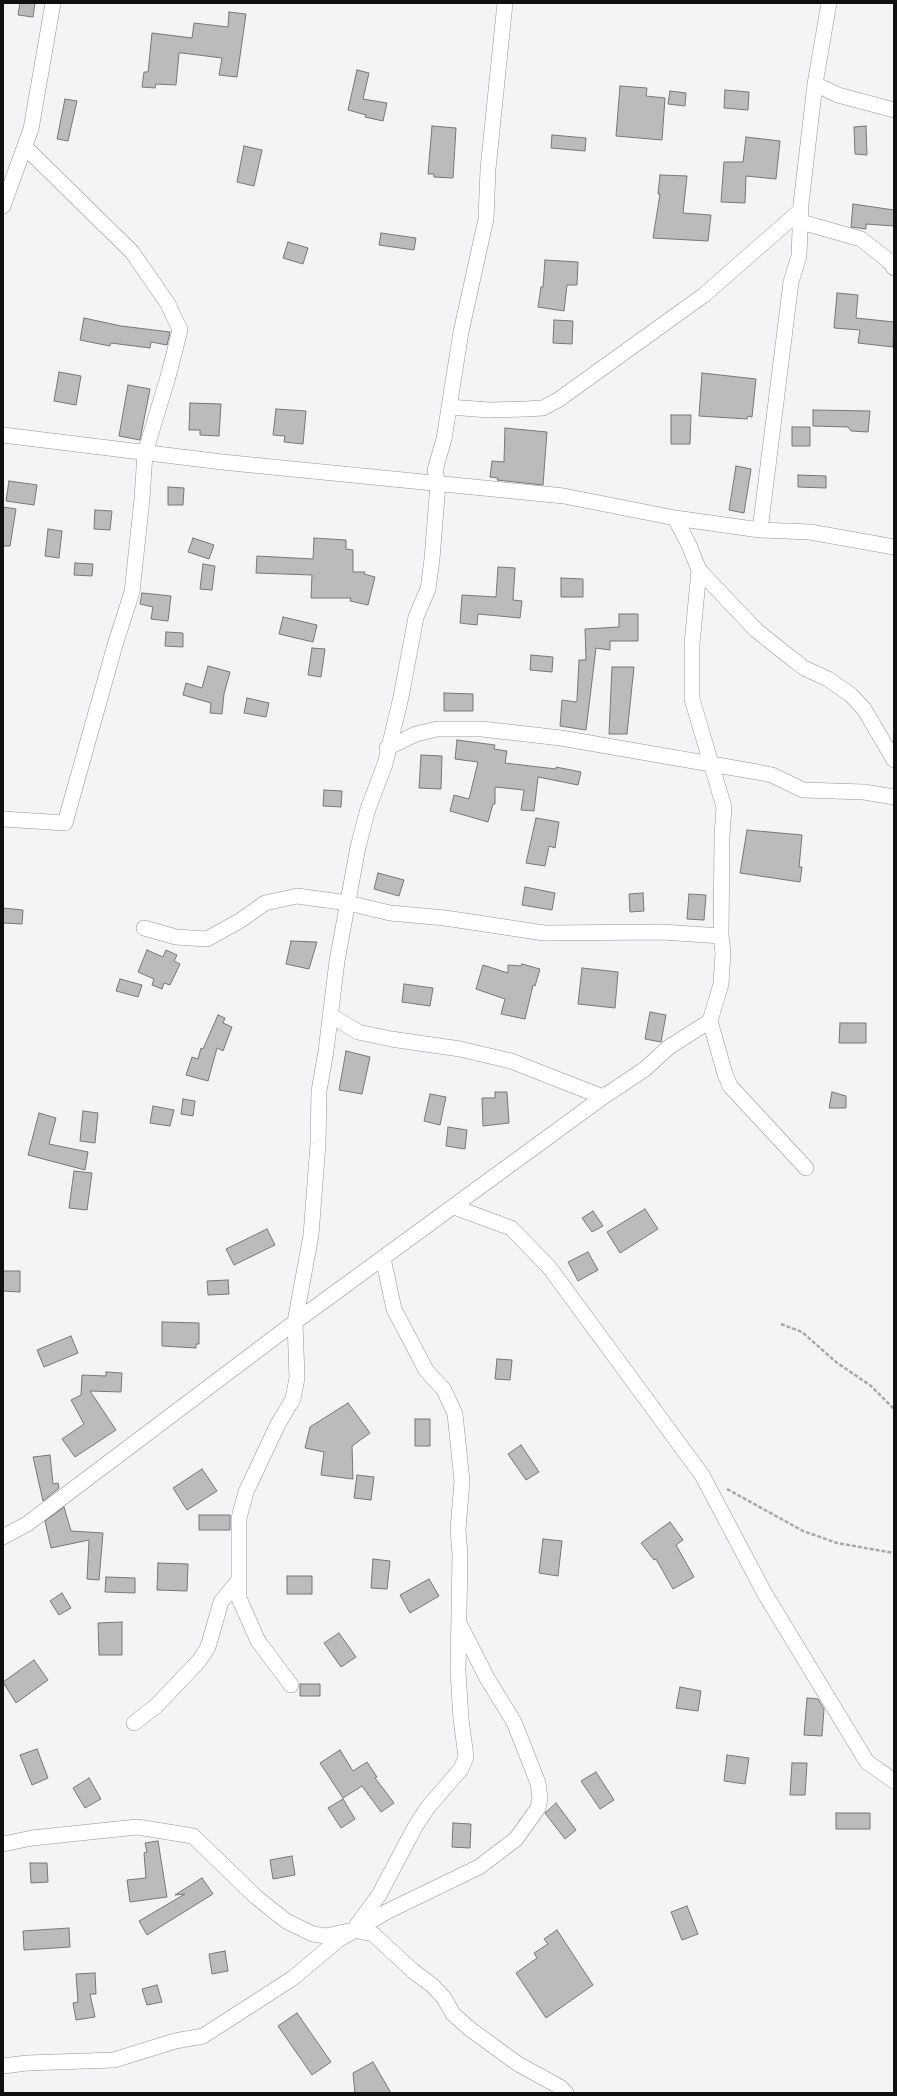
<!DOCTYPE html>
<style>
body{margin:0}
#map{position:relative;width:897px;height:2096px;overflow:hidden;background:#f4f4f6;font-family:"Golos Text",sans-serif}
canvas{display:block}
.frame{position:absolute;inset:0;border:4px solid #101011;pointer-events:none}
</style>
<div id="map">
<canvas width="897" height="2096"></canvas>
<div class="frame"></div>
</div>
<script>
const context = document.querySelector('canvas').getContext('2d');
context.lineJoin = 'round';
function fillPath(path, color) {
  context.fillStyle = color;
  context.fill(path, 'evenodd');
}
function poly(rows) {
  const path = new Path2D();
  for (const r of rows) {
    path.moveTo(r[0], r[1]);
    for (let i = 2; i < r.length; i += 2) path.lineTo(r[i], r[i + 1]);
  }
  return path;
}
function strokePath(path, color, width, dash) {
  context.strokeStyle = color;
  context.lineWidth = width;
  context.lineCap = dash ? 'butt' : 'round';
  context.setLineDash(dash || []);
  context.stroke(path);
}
const building = poly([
 [20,3,35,3,33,17,18,15,20,3],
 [229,12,246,14,237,77,219,75,222,58,182,53,179,53,176,85,156,84,155,88,142,87,144,72,148,72,152,33,192,38,194,23,228,27,229,12],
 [357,70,369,73,363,99,387,103,383,121,365,117,366,115,348,110,357,70],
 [620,86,647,88,646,96,665,98,662,140,616,136,620,86],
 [725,90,749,92,748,110,724,108,725,90],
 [670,91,686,93,685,106,668,104,670,91],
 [65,99,77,101,68,141,57,139,65,99],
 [432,126,456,128,453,178,434,177,434,174,428,174,432,126],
 [866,126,867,155,855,154,854,127,866,126],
 [552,135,586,138,585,151,551,148,552,135],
 [746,137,780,141,776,179,746,176,745,203,721,202,724,162,743,162,746,137],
 [244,146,262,150,254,186,237,182,244,146],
 [660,175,687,176,683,213,711,215,708,241,653,238,660,194,658,194,660,175],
 [853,204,894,210,894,226,866,224,866,229,851,227,853,204],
 [381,233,416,238,414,250,379,245,381,233],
 [288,242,308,248,303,264,283,258,288,242],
 [545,260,578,262,577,285,567,285,564,311,538,307,541,287,543,287,545,260],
 [837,293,858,295,856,318,894,322,893,347,858,343,860,330,834,328,837,293],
 [84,318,121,326,170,332,167,345,151,342,150,348,111,343,110,346,80,340,84,318],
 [554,320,573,321,572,344,553,343,554,320],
 [59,372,81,376,76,405,54,401,59,372],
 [702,373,756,379,752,417,748,416,747,419,699,416,702,373],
 [128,385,150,389,140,440,119,436,128,385],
 [190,403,221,404,219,436,200,435,200,430,189,430,190,403],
 [276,409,306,411,303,444,284,442,285,436,273,435,276,409],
 [813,410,870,411,868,432,851,431,848,427,813,426,813,410],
 [671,415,691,415,690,444,671,444,671,415],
 [792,427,810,427,810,446,792,446,792,427],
 [505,428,547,432,543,485,497,480,498,478,490,477,492,461,504,462,505,428],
 [736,466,751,469,744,513,729,510,736,466],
 [798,475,826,476,826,488,798,487,798,475],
 [9,481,37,485,34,505,6,501,9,481],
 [168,487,184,488,183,505,168,505,168,487],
 [3,507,16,509,10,546,3,546,3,507],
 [95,510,112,511,110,530,94,529,95,510],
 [48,529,62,531,59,558,45,556,48,529],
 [193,538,214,545,209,559,188,552,193,538],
 [314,538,346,540,346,549,353,550,353,572,365,572,364,574,375,577,368,605,350,601,351,598,311,598,312,575,256,573,257,556,313,559,314,538],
 [75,563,93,564,92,576,74,575,75,563],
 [203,564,215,566,212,590,200,589,203,564],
 [498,567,515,568,513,600,522,601,520,618,478,614,477,625,460,623,462,595,496,597,498,567],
 [561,578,583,579,583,597,561,597,561,578],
 [142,593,171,596,168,621,151,619,153,607,140,604,142,593],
 [619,614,638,614,638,641,610,641,610,650,596,648,586,730,560,726,562,700,576,702,577,700,579,660,586,660,585,629,619,627,619,614],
 [283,617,317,625,313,642,279,634,283,617],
 [166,632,183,633,183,647,165,646,166,632],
 [312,648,325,649,321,677,308,675,312,648],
 [531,655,553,657,552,672,530,670,531,655],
 [208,666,230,672,224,694,222,714,210,713,211,703,183,695,186,683,202,688,208,666],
 [612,667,634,667,627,734,609,734,612,667],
 [444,693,473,694,473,711,444,711,444,693],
 [247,698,269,703,266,717,244,713,247,698],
 [457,740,495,745,494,749,507,751,505,763,556,769,556,767,581,772,578,785,538,777,534,811,521,810,524,790,495,787,495,804,493,804,488,822,450,811,454,795,469,799,478,762,455,759,457,740],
 [421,755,442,756,441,789,419,788,421,755],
 [324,790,342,791,341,807,323,806,324,790],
 [536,818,559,822,555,848,549,846,545,866,526,863,536,818],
 [747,830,802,835,799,867,802,867,800,882,740,873,747,830],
 [378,873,404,880,399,896,374,889,378,873],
 [525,887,555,893,552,910,522,905,525,887],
 [643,893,644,911,630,912,629,894,643,893],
 [689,894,706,895,704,920,687,919,689,894],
 [3,908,23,910,22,924,3,923,3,908],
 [291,941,317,942,309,969,286,964,291,941],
 [147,950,163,957,166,950,177,955,174,961,180,964,170,985,164,983,162,989,152,985,154,979,138,972,147,950],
 [522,964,540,969,535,986,533,985,525,1019,501,1014,505,999,476,989,483,965,508,973,508,965,521,966,522,964],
 [582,968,618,972,615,1008,578,1004,582,968],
 [120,979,142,985,138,997,116,991,120,979],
 [404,984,433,988,430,1006,402,1002,404,984],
 [650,1012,666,1015,661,1042,645,1039,650,1012],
 [218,1015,225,1018,223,1023,232,1027,223,1051,217,1048,208,1081,186,1075,192,1057,198,1059,201,1048,203,1049,218,1015],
 [840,1023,866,1023,866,1043,839,1043,840,1023],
 [346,1051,370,1057,362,1094,339,1090,346,1051],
 [495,1092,507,1092,509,1123,483,1126,482,1098,495,1098,495,1092],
 [832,1092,846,1096,846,1108,829,1108,832,1092],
 [430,1094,446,1097,440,1125,424,1121,430,1094],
 [183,1099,195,1101,193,1116,181,1114,183,1099],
 [153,1106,174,1110,170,1126,150,1123,153,1106],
 [83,1111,98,1113,95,1143,80,1141,83,1111],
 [39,1113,56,1118,49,1144,88,1152,85,1170,28,1155,39,1113],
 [448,1127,467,1130,465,1149,446,1146,448,1127],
 [74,1171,92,1173,87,1210,69,1208,74,1171],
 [645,1209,658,1229,620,1253,607,1232,645,1209],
 [593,1211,603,1226,592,1232,582,1218,593,1211],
 [267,1229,275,1245,234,1265,226,1249,267,1229],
 [588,1252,598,1270,578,1281,568,1262,588,1252],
 [3,1271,20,1271,20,1292,3,1291,3,1271],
 [228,1280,229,1294,208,1295,207,1281,228,1280],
 [162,1322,199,1323,199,1344,196,1344,196,1348,162,1346,162,1322],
 [71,1336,78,1353,44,1367,37,1350,71,1336],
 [497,1359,512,1360,510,1380,495,1379,497,1359],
 [106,1372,122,1373,121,1392,90,1391,116,1430,75,1457,62,1439,84,1424,71,1400,81,1395,82,1375,106,1376,106,1372],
 [348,1403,370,1433,352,1446,353,1479,321,1475,324,1452,305,1448,310,1427,348,1403],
 [415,1419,430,1419,430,1446,415,1446,415,1419],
 [521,1445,539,1472,526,1480,508,1454,521,1445],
 [50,1455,53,1484,58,1483,59,1488,43,1501,33,1457,50,1455],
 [202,1469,217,1491,187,1510,173,1488,202,1469],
 [357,1475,374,1477,371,1500,354,1498,357,1475],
 [64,1507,71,1531,103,1533,99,1580,87,1579,89,1540,51,1548,45,1521,64,1507],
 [199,1515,230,1515,230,1530,199,1530,199,1515],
 [670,1522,683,1540,676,1545,694,1577,673,1589,656,1559,654,1560,641,1543,670,1522],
 [543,1539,562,1541,558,1576,539,1573,543,1539],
 [373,1559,390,1561,387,1589,371,1588,373,1559],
 [158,1563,188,1564,187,1591,157,1590,158,1563],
 [287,1576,312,1576,312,1594,287,1594,287,1576],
 [106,1577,135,1578,135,1593,105,1592,106,1577],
 [429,1579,439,1596,410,1613,400,1595,429,1579],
 [62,1593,71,1608,59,1615,50,1601,62,1593],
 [122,1622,122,1655,99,1655,98,1623,122,1622],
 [339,1633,356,1657,341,1667,324,1643,339,1633],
 [34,1660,48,1680,16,1703,3,1682,34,1660],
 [300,1684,320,1684,320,1696,300,1696,300,1684],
 [680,1687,701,1691,698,1711,676,1708,680,1687],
 [807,1698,818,1699,824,1709,822,1736,804,1735,807,1698],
 [37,1749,48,1778,32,1785,20,1755,37,1749],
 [340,1750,353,1771,367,1762,377,1777,375,1778,394,1803,381,1812,362,1786,343,1798,320,1763,340,1750],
 [727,1755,749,1758,745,1784,724,1781,727,1755],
 [792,1763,807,1763,805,1795,790,1795,792,1763],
 [596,1772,614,1800,600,1809,581,1781,596,1772],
 [89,1778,101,1799,85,1808,73,1788,89,1778],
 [343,1799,355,1819,341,1828,328,1808,343,1799],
 [556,1803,576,1830,565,1839,545,1813,556,1803],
 [836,1813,870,1813,870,1829,836,1829,836,1813],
 [453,1823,471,1824,470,1848,452,1847,453,1823],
 [158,1841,167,1897,130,1902,127,1880,146,1878,144,1853,147,1852,145,1843,158,1841],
 [292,1856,295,1875,273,1879,270,1860,292,1856],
 [30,1863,47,1863,48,1882,31,1883,30,1863],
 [202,1878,213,1894,147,1935,139,1921,185,1894,175,1895,202,1878],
 [687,1906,698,1934,682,1940,671,1912,687,1906],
 [69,1928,70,1947,24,1950,23,1931,69,1928],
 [557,1930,593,1985,546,2018,516,1973,537,1958,534,1953,548,1944,544,1939,557,1930],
 [225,1951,228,1971,212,1974,209,1954,225,1951],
 [95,1973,96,1994,90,1994,95,2017,76,2020,73,2003,78,2002,76,1974,95,1973],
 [157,1985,162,2002,147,2005,142,1989,157,1985],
 [297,2013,331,2062,312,2075,278,2026,297,2013],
 [373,2062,391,2093,355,2093,353,2073,373,2062]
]);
fillPath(building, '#bbbbbd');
strokePath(building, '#777779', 1);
const street = poly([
 [815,84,838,95,894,110],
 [3,206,31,129,53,3],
 [801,222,861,239,889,261,894,268],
 [449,407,489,410,526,409,543,408,558,400,704,295,801,210],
 [3,435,222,462,564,496,675,518,760,530,810,532,894,547],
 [675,518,689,545,699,570,692,644,692,699,724,807,722,836,721,936,723,953,721,984,710,1021,725,1074,730,1086,806,1168],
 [760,530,791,282,799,256,801,204,815,84,829,3],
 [699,570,756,630,786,654,804,668,828,679,851,695,864,709,894,760],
 [387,748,416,734,437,729,482,729,561,738,757,772,772,775,803,790,864,792,894,797],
 [3,819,65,823,115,645,132,592,142,499,145,453,168,377,180,330,168,304,132,252,25,147],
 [144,928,176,937,207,939,241,920,265,903,297,896,348,903,390,913,445,918,544,933,662,932,721,936],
 [603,1097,645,1069,669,1047,710,1021],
 [454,1207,511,1228,549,1267,702,1475,765,1594,867,1762,894,1781],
 [3,1537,27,1524,295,1322,603,1097,511,1061,460,1049,391,1039,358,1032,330,1015],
 [291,1685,258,1641,239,1598,239,1518,246,1492,278,1424,293,1399,297,1378,295,1322,311,1235,318,1144,319,1091,326,1051,337,961,358,847,368,809,385,764,401,697,416,617,428,589,432,559,438,484,435,470,444,439,461,332,486,219,488,169,505,3],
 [134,1723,156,1706,199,1661,208,1647,221,1602,239,1580],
 [3,1844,32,1838,137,1827,193,1836,256,1897,286,1921,313,1934,326,1936,353,1930,373,1934,413,1971,433,1986,444,1998,453,2014,470,2029,518,2064,560,2087,566,2093],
 [357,1925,379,1895,415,1827,428,1807,461,1769,466,1757,461,1719,458,1671,460,1554,458,1530,462,1481,455,1414,444,1390,426,1370,394,1309,383,1258],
 [3,2066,27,2063,114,2060,175,2041,203,2036,293,1978,338,1940,388,1911,479,1867,516,1839,538,1808,540,1798,538,1783,514,1722,487,1678,460,1625]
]);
strokePath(street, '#959497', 16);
strokePath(poly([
 [781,1324,802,1332,836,1362,871,1386,894,1409],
 [727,1489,803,1531,837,1543,894,1553]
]), '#a8a8aa', 2.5, [4, 2]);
strokePath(street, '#fff', 15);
</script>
